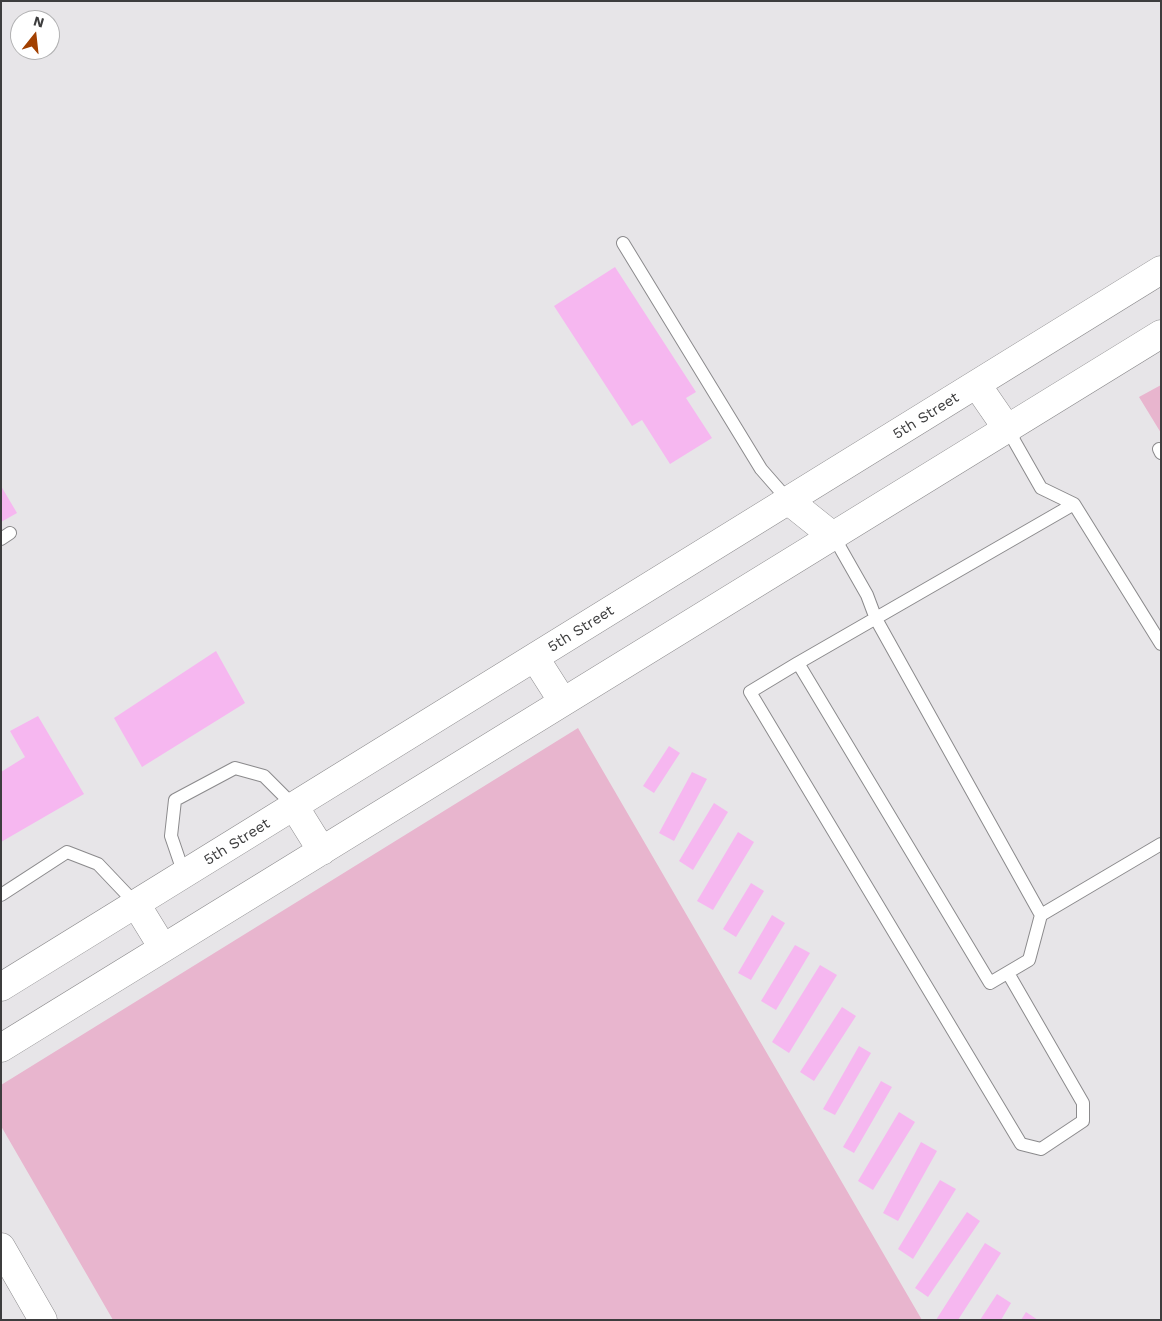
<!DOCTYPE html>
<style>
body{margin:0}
#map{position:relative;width:1162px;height:1321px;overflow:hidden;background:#e7e5e8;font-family:"Work Sans",sans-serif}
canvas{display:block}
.frame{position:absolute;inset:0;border:2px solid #3d3d3e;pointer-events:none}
.north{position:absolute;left:10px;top:10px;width:50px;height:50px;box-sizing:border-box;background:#fff;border:1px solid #b1b1b2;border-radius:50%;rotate:16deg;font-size:14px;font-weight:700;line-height:20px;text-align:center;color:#3d3d3e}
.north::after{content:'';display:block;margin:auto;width:18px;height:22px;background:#a24000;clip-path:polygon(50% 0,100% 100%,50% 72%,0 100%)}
</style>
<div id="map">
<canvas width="1162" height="1321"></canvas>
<div class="frame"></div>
<div class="north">N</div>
</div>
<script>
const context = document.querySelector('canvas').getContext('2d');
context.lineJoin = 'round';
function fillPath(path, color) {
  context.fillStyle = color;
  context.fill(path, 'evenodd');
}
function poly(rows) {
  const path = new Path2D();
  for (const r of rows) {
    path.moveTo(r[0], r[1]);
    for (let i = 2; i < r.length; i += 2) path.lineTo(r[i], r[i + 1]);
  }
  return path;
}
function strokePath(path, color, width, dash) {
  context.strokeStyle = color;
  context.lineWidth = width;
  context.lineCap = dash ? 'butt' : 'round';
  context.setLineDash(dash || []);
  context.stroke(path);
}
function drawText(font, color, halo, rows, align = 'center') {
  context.font = font + ' "Work Sans",sans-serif';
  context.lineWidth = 4;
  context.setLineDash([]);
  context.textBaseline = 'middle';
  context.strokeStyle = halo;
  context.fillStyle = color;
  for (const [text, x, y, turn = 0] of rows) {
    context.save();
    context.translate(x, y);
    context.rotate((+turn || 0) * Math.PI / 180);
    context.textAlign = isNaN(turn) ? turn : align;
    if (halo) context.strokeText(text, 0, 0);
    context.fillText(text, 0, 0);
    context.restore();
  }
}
fillPath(poly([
 [1161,385,1161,433,1139,397],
 [578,728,922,1320,113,1320,1,1126,1,1085]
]), '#e8b5ce');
fillPath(poly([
 [615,267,696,392,686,398,712,438,670,464,642,420,632,426,554,306],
 [1,486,17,513,1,522],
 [216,651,245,703,142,767,114,718],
 [38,716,84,794,1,842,1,772,25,757,10,731],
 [669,746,680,753,654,793,643,786],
 [692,772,707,779,674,841,659,833],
 [714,803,728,812,693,870,679,861],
 [738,832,754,842,713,910,697,901],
 [751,883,764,891,736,937,723,929],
 [772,915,785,923,751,980,738,973],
 [795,945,810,953,776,1010,761,1001],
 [820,965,837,975,789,1053,772,1042],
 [842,1007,856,1016,814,1081,800,1072],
 [859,1046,871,1053,835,1115,823,1109],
 [881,1081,892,1087,854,1153,843,1147],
 [899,1112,915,1122,873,1190,858,1181],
 [921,1142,937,1151,898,1221,883,1213],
 [940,1180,956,1189,913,1259,898,1249],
 [967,1212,980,1221,928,1297,915,1288],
 [985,1243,1001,1253,958,1320,936,1320],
 [997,1294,1011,1303,1001,1320,980,1320],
 [1026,1312,1038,1320,1021,1320]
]), '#f6b7f0');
const service = poly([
 [623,243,761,469,789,501],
 [1008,430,1041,488,1074,504,1161,644],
 [1159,449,1161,453],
 [834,537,867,595,876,619,1041,915,1161,844],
 [1,539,10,533],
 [798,663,750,692,1021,1144,1041,1149,1083,1121,1083,1103,1008,973],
 [184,874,171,836,175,800,235,768,264,776,294,806],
 [1,895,67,852,98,864,136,904],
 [1041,915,1029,960,990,983,798,663,1074,504]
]);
const secondary = poly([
 [977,385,1008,430],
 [789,501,834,537],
 [535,658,563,702],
 [294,806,322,851],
 [136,904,163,948],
 [1,987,1161,270],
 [1,1048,1161,334],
 [1,1247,43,1320]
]);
strokePath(service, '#8b8a8c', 14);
strokePath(secondary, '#8b8a8c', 29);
strokePath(service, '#fff', 12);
strokePath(secondary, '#fff', 28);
drawText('15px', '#3d3d3e', '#fff', [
 ["5th Street",926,416,-32],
 ["5th Street",581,629,-32],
 ["5th Street",237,842,-32]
]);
</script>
